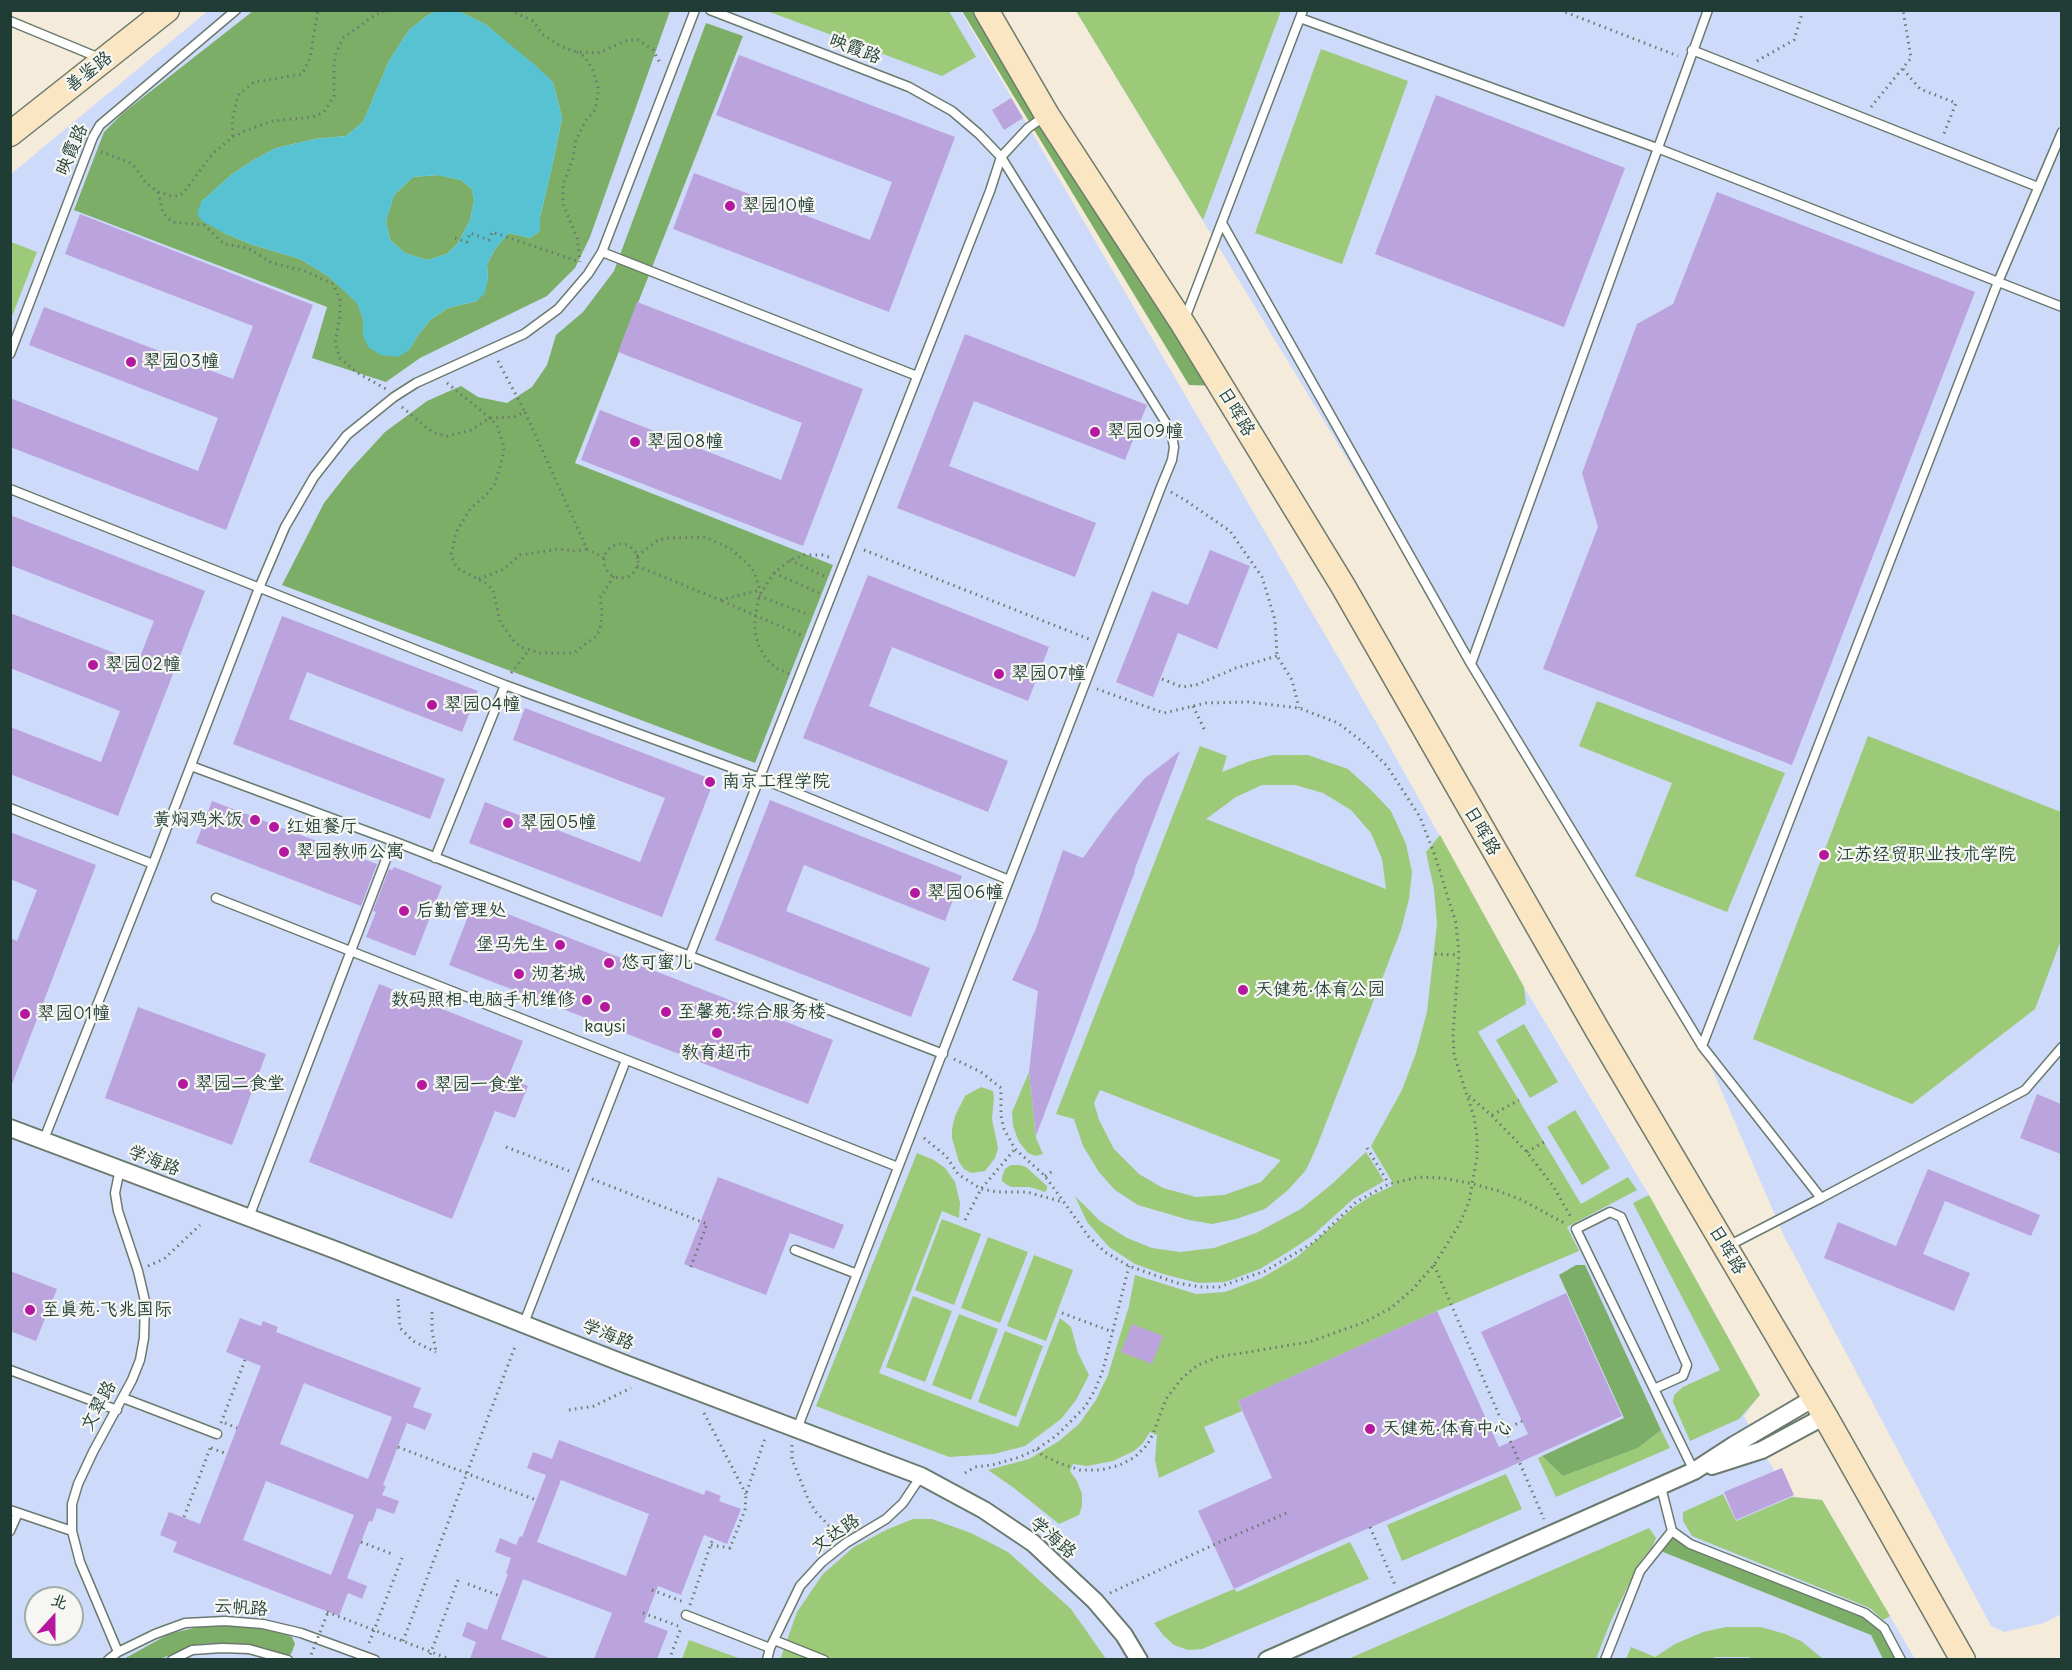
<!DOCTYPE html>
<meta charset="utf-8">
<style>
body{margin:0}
#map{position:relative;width:2072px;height:1670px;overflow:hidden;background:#f5ebdb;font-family:Delius,"LXGW WenKai TC",sans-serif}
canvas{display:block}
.frame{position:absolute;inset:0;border:12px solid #1f3d34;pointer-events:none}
.north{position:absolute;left:24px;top:1586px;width:60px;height:60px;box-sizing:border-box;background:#f6f6f2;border:2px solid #a0aca6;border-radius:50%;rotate:21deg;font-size:16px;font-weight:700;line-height:24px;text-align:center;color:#1f3d34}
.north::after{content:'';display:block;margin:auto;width:21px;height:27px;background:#b5179e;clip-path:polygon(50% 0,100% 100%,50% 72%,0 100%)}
</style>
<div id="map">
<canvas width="2072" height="1670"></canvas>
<div class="frame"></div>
<div class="north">北</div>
</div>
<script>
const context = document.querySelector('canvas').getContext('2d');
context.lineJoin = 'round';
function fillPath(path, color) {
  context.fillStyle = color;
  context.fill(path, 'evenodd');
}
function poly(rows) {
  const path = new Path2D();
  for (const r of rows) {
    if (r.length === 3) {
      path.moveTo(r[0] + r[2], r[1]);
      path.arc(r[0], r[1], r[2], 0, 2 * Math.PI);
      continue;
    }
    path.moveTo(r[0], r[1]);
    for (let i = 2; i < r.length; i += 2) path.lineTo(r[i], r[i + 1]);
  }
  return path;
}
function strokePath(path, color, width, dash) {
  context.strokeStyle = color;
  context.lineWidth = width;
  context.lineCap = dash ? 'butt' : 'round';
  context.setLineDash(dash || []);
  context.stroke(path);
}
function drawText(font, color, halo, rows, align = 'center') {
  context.font = font + ' Delius,"LXGW WenKai TC",sans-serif';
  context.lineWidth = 4.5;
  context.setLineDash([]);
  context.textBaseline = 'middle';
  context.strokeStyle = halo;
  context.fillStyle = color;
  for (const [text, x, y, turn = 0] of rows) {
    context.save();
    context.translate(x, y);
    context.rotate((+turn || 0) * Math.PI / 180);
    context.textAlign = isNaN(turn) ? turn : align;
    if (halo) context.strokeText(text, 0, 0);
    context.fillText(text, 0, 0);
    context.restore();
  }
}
fillPath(poly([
 [209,10,961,11,1380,729,1524,987,1649,1195,1760,1395,1744,1416,1753,1434,1789,1496,1822,1500,1915,1659,11,1660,11,174],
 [36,1598,72,1598,72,1634,36,1634],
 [1076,11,2061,11,2061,1614,2044,1623,2004,1632,1991,1626,1784,1236,1702,1046]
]), '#cedafa');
fillPath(poly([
 [767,11,949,11,976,57,942,76],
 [1076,11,1281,11,1203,220],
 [1321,49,1408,81,1342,264,1255,233],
 [11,242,37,252,11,319],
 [1597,701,1785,773,1727,912,1635,876,1672,783,1579,746],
 [1868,736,2061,812,2061,940,2035,1009,1912,1104,1753,1039],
 [1200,746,1227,756,1222,772,1250,761,1273,755,1308,755,1348,769,1370,789,1391,811,1406,844,1412,872,1409,899,1401,930,1317,1146,1306,1170,1288,1190,1265,1209,1236,1219,1212,1224,1189,1220,1138,1205,1115,1190,1099,1172,1083,1146,1074,1119,1056,1114],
 [1262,785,1295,785,1323,793,1351,810,1371,833,1382,859,1386,889,1206,819,1236,797],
 [1100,1090,1280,1160,1280,1161,1261,1182,1224,1195,1196,1197,1163,1188,1139,1174,1114,1149,1099,1120,1094,1103],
 [1440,835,1524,987,1526,1004,1478,1032,1581,1204,1628,1177,1637,1190,1567,1227,1579,1251,1437,1311,1238,1401,1242,1411,1204,1427,1215,1452,1159,1478,1155,1460,1157,1435,1150,1432,1143,1443,1134,1451,1113,1461,1087,1466,1073,1464,1070,1471,1077,1481,1082,1494,1082,1506,1079,1515,1059,1524,1014,1488,988,1470,1029,1459,1059,1441,1079,1424,1096,1400,1108,1375,1129,1306,1135,1275,1196,1294,1225,1292,1262,1278,1297,1257,1354,1207,1371,1196,1394,1185,1371,1146,1402,1090,1416,1053,1427,1012,1437,924,1434,889,1426,852],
 [1524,1024,1558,1082,1530,1098,1496,1040],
 [1029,1072,1036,1138,1043,1154,1035,1156,1028,1153,1019,1142,1013,1126,1012,1112],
 [981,1087,993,1091,994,1097,992,1119,998,1148,995,1158,985,1171,971,1173,964,1169,959,1162,952,1138,952,1129,955,1116,965,1096],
 [1575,1110,1610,1168,1582,1185,1547,1127],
 [1366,1152,1384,1181,1353,1199,1312,1236,1291,1250,1260,1269,1225,1282,1198,1283,1163,1274,1135,1264,1109,1247,1087,1222,1075,1196,1100,1221,1127,1238,1152,1248,1180,1252,1214,1248,1256,1233,1301,1209,1332,1184],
 [917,1153,934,1160,945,1168,955,1182,960,1203,959,1218,942,1211,879,1373,1018,1427,1060,1318,1071,1327,1078,1353,1089,1375,1076,1400,1061,1419,1025,1446,994,1454,949,1457,816,1406],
 [1011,1165,1019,1165,1026,1167,1047,1186,1047,1189,1045,1192,1030,1187,1012,1187,1007,1185,1002,1181,1002,1177,1005,1169],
 [1649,1195,1760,1395,1739,1419,1690,1441,1673,1402,1674,1395,1683,1387,1720,1370,1633,1203],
 [942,1219,981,1234,954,1305,915,1290],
 [988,1237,1028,1252,1000,1323,961,1308],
 [1034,1255,1073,1270,1046,1341,1007,1326],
 [913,1296,952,1311,925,1382,886,1367],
 [959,1314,998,1329,971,1400,932,1385],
 [1005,1331,1043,1346,1016,1417,978,1402],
 [1661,1430,1670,1448,1556,1497,1538,1458,1542,1456,1563,1476,1638,1448],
 [1506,1474,1522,1509,1402,1561,1387,1525],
 [1723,1494,1736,1521,1792,1497,1822,1500,1890,1616,1883,1620,1870,1608,1692,1536,1683,1521,1683,1512],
 [913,1519,932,1519,971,1533,1008,1552,1071,1609,1106,1659,780,1660,797,1612,823,1574,854,1547,888,1529],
 [1649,1528,1656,1538,1652,1547,1639,1563,1610,1623,1596,1659,1348,1659],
 [1350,1542,1369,1579,1202,1649,1188,1650,1174,1645,1164,1636,1154,1623,1234,1589,1237,1592],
 [1726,1627,1761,1627,1785,1634,1801,1641,1823,1659,1758,1660,1748,1657,1715,1657,1709,1660,1626,1659,1631,1647,1655,1657,1675,1644,1703,1632],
 [689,1640,741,1659,682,1659]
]), '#9cca78');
fillPath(poly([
 [253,11,438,11,428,15,409,30,389,61,363,122,346,136,315,139,276,148,255,159,231,175,201,202,224,233,250,244,300,259,328,276,357,302,363,319,363,335,409,350,418,335,430,320,448,308,477,301,488,279,487,265,495,249,509,233,530,238,540,231,540,217,552,167,562,118,553,82,485,24,458,11,670,11,590,237,575,268,547,296,420,358,386,382,312,358,327,307,74,210,104,132,123,113],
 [962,11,986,11,1220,386,1189,385],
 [706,23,743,36,575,463,833,565,755,763,282,585,324,503,349,471,385,432,427,401,461,386,478,397,507,403,532,387,547,365,556,335,583,312,614,271],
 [438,175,461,180,472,189,474,201,470,220,458,243,447,254,427,260,405,253,390,240,386,221,394,195,413,177],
 [1576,1265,1585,1265,1661,1430,1638,1448,1563,1476,1542,1456,1624,1418,1559,1275],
 [1672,1531,1690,1544,1865,1613,1884,1628,1901,1659,1883,1659,1871,1635,1658,1550],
 [236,1624,281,1632,292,1637,295,1644,291,1654,287,1656,264,1649,232,1643,199,1644,160,1659,122,1660,169,1634,202,1626]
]), '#7dae68');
fillPath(poly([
 [438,11,458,11,485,24,535,65,553,82,562,118,552,167,540,217,540,231,530,238,509,233,495,249,487,265,488,279,485,293,477,301,448,308,430,320,418,335,409,350,398,357,381,355,368,347,363,335,363,319,357,303,328,276,300,259,250,244,224,233,202,221,197,214,201,202,231,175,255,159,276,148,315,139,346,136,363,122,389,61,409,30,428,15],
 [437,175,461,180,472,189,474,201,470,220,458,243,447,254,427,260,405,253,390,240,386,221,394,195,413,177]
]), '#57c3d2');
fillPath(poly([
 [739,55,955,137,889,312,673,229,694,173,870,240,892,182,716,115],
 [1436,95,1625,168,1564,327,1375,254],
 [1011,98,1023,118,1004,130,992,110],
 [1717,192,1975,292,1792,765,1543,669,1598,527,1582,473,1637,324,1673,304],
 [80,214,313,305,226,530,10,447,10,398,198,471,218,418,29,345,44,307,233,379,253,326,65,254],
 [637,302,863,389,803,546,581,460,600,410,781,480,802,423,618,352],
 [965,334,1147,405,1125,460,974,401,949,466,1096,523,1075,577,897,508],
 [10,515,205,591,118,816,10,774,10,727,101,762,120,711,10,668,10,613,138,662,154,621,10,565],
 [1210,550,1250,566,1217,649,1178,633,1153,697,1116,682,1152,591,1188,605],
 [868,575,1049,647,1028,701,892,647,869,706,1008,761,988,812,803,738],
 [282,616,478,691,462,732,307,672,289,719,445,779,430,819,233,744],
 [525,708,714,780,662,917,469,843,485,802,640,862,665,798,513,740],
 [1180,751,1134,871,1135,871,1036,1136,1029,1072,1038,991,1012,980,1035,931,1063,850,1083,858,1113,816,1145,778],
 [770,800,962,876,945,921,804,865,786,911,930,968,911,1017,715,940],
 [212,801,377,864,361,906,196,843],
 [10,832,96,865,12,1084,10,938,17,941,37,890,10,879],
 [394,867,442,886,415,956,366,937,376,912,373,911,389,869,392,870],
 [474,901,833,1040,808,1104,449,965],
 [379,984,523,1041,508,1078,528,1086,515,1118,495,1111,452,1219,309,1162],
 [138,1007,266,1054,232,1145,105,1098],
 [2037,1094,2061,1104,2061,1154,2020,1138],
 [1928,1169,2040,1215,2031,1236,1945,1201,1923,1254,1970,1273,1954,1311,1824,1258,1838,1222,1896,1246],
 [718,1177,844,1225,834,1249,790,1233,766,1295,684,1264],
 [10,1271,57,1289,36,1341,10,1331],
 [1566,1293,1622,1416,1507,1468,1309,1554,1234,1589,1198,1511,1272,1478,1238,1401,1437,1311,1499,1447,1528,1434,1481,1332],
 [240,1318,261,1326,263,1321,278,1327,276,1332,421,1388,413,1407,432,1414,425,1430,407,1423,383,1485,386,1486,382,1495,399,1501,394,1514,377,1508,372,1522,369,1521,347,1578,367,1586,362,1599,348,1593,339,1616,173,1552,177,1542,160,1535,169,1512,200,1524,261,1366,226,1352],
 [304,1383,392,1417,368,1479,280,1444],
 [266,1481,354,1515,331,1575,243,1540],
 [1132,1324,1163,1336,1152,1364,1121,1352],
 [559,1440,704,1495,706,1490,721,1496,719,1501,741,1509,727,1544,704,1535,681,1595,658,1586,644,1622,668,1631,657,1659,594,1659,612,1613,523,1579,501,1639,552,1659,470,1659,476,1642,462,1636,467,1622,487,1630,508,1574,506,1573,511,1558,495,1552,500,1538,516,1545,520,1536,522,1537,546,1475,527,1468,533,1452,552,1459],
 [561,1480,649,1514,626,1576,537,1542],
 [1782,1468,1794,1495,1736,1520,1724,1492]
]), '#bba3dd');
const lane = poly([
 [710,10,909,87,952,111,979,134,1001,157,1029,202,1171,431,1174,447,1172,460,1161,487,797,1429],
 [1300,18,1657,148,2062,307],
 [10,21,102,59],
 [1692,50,2038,187],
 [1222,223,1471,664,1708,10],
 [602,252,917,376],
 [1184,321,1303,10],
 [10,354,93,137,100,125,236,10],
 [10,489,505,685,760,778,1009,880],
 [1471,664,1702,1046,1821,1198,2025,1090,2062,1047],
 [191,766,393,841,943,1054],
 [10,808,153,864],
 [435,858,505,685],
 [216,898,898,1167],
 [690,955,990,191,1001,157,1028,128,1045,116],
 [1702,1046,1998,282,2062,132],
 [44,1139,153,864,259,588,285,527,314,477,347,435,394,397,416,383,524,334,558,309,588,274,602,252,695,10],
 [249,1217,393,841],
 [1728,1246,1821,1198],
 [795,1250,857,1274],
 [524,1323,626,1060],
 [10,1370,117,1410],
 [1654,1389,1683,1376,1687,1365,1621,1217,1610,1212,1576,1229,1694,1471],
 [123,1398,217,1434],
 [1661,1487,1672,1531,1690,1544,1865,1613,1884,1628,1901,1660],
 [10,1510,72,1531],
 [10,1531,18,1513],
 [686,1615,770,1648],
 [774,1640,824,1660],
 [118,1652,80,1562,72,1531,72,1504,78,1484,93,1452,132,1380,140,1360,144,1338,145,1301,138,1271,118,1211,115,1193,120,1169],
 [108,1660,118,1652,155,1634,185,1623,225,1621,263,1624,301,1633,375,1660],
 [172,1660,192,1650,222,1648,249,1649,288,1660],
 [767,1660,770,1648,800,1586,822,1562,846,1543,886,1519,903,1503,921,1476],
 [1605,1660,1640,1571,1672,1531]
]);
const street = poly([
 [10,1128,338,1251,625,1364,921,1476,984,1510,1033,1543,1095,1601,1124,1635,1139,1660],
 [1712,1466,1762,1450,1825,1416],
 [1267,1660,1694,1471,1734,1445,1814,1398]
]);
const secondary = poly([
 [986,10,1047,115,1183,324,1343,586,1598,1031,1825,1416,1963,1660],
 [10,134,167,10]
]);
strokePath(lane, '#6a7a6e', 11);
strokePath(street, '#6a7a6e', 20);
strokePath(secondary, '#6a7a6e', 27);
strokePath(poly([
 [510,10,533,21,542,34,562,47,577,52,598,53,628,40,638,40,653,50,660,63],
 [1560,10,1678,56],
 [577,52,584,56,592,68,598,86,598,95,595,110,586,120,576,140,573,158,563,185,563,204,577,238,580,262],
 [1757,61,1794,40,1803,10],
 [1903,69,1920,89,1956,103,1943,136],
 [1871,107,1911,58,1903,10],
 [233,136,232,121,238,95,254,82,302,74,310,58,318,10],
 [101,152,129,162,136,168,145,182,158,192,172,196,179,196,184,192,213,153,233,137,245,131,273,121,313,117,324,112,334,96,334,65,336,53,343,38,375,15,388,10],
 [158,192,163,213,172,222,204,225,224,244,248,248,272,263,305,271,333,284,340,299,340,315,335,344,340,358,356,372,386,389],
 [455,238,467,242,470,233,489,240,492,232,580,262],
 [498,361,525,412],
 [447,383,490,418,497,426,503,443,504,452,495,484,488,493,471,508,465,517,456,533,451,555,457,568,487,584,493,590,500,622,514,641,521,647,540,653,574,653,595,637,600,630,602,612,600,598,614,576],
 [402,407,427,428,435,433,447,436,471,430,490,418,514,417,525,412,587,549,604,558],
 [1171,492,1185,500,1230,531,1262,577,1275,620,1277,656,1292,680,1299,708],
 [621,561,17],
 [864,550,1089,639],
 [637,556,658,540,669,538,705,537,731,549,748,564,754,572,761,593],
 [790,560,826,577],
 [637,566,720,600,760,590],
 [774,573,819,593],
 [479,579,504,569,520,555,559,549,574,551,587,549],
 [759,596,809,615],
 [722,601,801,635],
 [511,673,529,650],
 [789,674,776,668,766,659,759,646,755,632,755,619,759,596,774,573,790,560,804,555,822,555,832,558],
 [1162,679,1182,687,1196,685,1236,668,1277,656],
 [1193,706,1206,733],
 [1435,954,1459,955],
 [954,1059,981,1072,1001,1088,1001,1116,1004,1129,1015,1149,1045,1176,1089,1237,1105,1252,1129,1266,1177,1283,1200,1287,1219,1287,1265,1271,1313,1243,1356,1202,1389,1184,1419,1177,1443,1178,1473,1184,1499,1191,1522,1200,1566,1224],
 [1469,1096,1491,1115,1527,1152,1553,1186,1572,1219],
 [1492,1115,1519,1100],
 [924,1138,946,1156,958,1174,981,1189,998,1192,1027,1192,1063,1202],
 [506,1147,569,1171],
 [1367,1148,1389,1184],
 [1527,1152,1544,1142],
 [1045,1176,1053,1171],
 [592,1179,707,1224,690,1269],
 [965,1220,981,1189,1015,1149],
 [1434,1265,1544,1519],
 [148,1266,164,1259,200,1225],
 [398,1299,400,1328,413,1341,436,1352],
 [432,1312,432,1330,436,1352],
 [1062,1313,1113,1332],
 [569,1410,594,1406,631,1388],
 [704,1413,746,1494],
 [221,1423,245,1360],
 [225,1423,237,1428],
 [1505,1430,1522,1421],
 [792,1445,792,1459,808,1499,816,1512,836,1533],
 [398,1447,536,1500],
 [211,1448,227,1454],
 [1037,1449,1042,1455,1059,1463,1080,1470,1101,1470,1120,1465,1135,1457,1147,1445,1153,1434,1166,1399,1182,1378,1198,1365,1218,1357,1309,1342,1365,1322,1391,1308,1412,1290,1434,1265,1459,1225,1469,1202,1477,1157,1477,1137,1474,1117,1454,1055,1453,1033,1459,955,1456,923,1435,856,1420,817,1387,766,1364,743,1338,723,1299,708,1248,702,1206,703,1164,713,1097,689],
 [965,1473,975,1467,992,1465,1020,1457,1037,1449,1056,1436,1085,1407,1095,1390,1103,1370,1129,1266],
 [184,1517,211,1446],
 [1370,1527,1395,1585],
 [361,1542,392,1554],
 [711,1545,730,1548,745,1510,746,1494,765,1438],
 [468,1584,500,1596],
 [652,1590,684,1602],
 [1110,1593,1213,1545,1289,1512],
 [690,1605,713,1538],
 [643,1613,678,1626],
 [403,1641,516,1344],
 [369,1643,402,1558],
 [428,1660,458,1580],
 [669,1660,681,1628]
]), '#6a7a6e', 3, [1.5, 4.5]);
strokePath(lane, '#fff', 8);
strokePath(street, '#fff', 16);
strokePath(secondary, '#fbe6c3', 24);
strokePath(poly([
 [327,1612,452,1660],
 [309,1660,328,1612]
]), '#6a7a6e', 3, [1.5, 4.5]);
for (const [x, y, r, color] of [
 [730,206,6,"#b5179e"],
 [131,362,6,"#b5179e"],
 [1095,432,6,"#b5179e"],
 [635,442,6,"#b5179e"],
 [93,665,6,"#b5179e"],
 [999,674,6,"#b5179e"],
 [432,705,6,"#b5179e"],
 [710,782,6,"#b5179e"],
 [255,820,6,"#b5179e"],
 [508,823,6,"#b5179e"],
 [274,827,6,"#b5179e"],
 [284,852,6,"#b5179e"],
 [1824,855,6,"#b5179e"],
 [915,893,6,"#b5179e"],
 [404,911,6,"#b5179e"],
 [560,945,6,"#b5179e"],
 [609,963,6,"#b5179e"],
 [519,974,6,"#b5179e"],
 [1243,990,6,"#b5179e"],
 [587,1000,6,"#b5179e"],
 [605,1007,6,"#b5179e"],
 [666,1012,6,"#b5179e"],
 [25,1014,6,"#b5179e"],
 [717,1033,6,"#b5179e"],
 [183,1084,6,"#b5179e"],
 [422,1085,6,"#b5179e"],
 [30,1310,6,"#b5179e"],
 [1370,1429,6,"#b5179e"]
]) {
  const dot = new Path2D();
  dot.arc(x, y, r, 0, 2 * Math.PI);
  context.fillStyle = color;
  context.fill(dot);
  strokePath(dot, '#f6f6f2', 2);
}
drawText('18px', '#1f3d34', '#f6f6f2', [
 ["映霞路",855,49,21],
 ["善鉴路",89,72,-38],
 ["映霞路",72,150,-66],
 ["日晖路",1236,412,59],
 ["日晖路",1482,831,60],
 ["学海路",154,1161,21],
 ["日晖路",1727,1250,59],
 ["学海路",608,1335,22],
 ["文翠路",99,1406,-62],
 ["文达路",836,1534,-35],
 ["学海路",1053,1538,40],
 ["云帆路",241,1608,4]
]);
drawText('18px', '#1f3d34', '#f6f6f2', [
 ["翠园10幢",742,206],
 ["翠园03幢",143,362],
 ["翠园09幢",1107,432],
 ["翠园08幢",647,442],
 ["翠园02幢",105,665],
 ["翠园07幢",1011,674],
 ["翠园04幢",444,705],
 ["南京工程学院",722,782],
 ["黄焖鸡米饭",243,820,"right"],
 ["翠园05幢",520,823],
 ["红姐餐厅",286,827],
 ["翠园教师公寓",296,852],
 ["江苏经贸职业技术学院",1836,855],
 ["翠园06幢",927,893],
 ["后勤管理处",416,911],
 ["堡马先生",548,945,"right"],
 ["悠可蜜儿",621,963],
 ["沏茗城",531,974],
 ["天健苑·体育公园",1255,990],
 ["数码照相 电脑手机维修",575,1000,"right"],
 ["至馨苑·综合服务楼",678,1012],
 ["翠园01幢",37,1014],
 ["kaysi",605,1027,"center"],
 ["教育超市",717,1053,"center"],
 ["翠园二食堂",195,1084],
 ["翠园一食堂",434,1085],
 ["至真苑·飞兆国际",42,1310],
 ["天健苑·体育中心",1382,1429]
], 'left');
</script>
